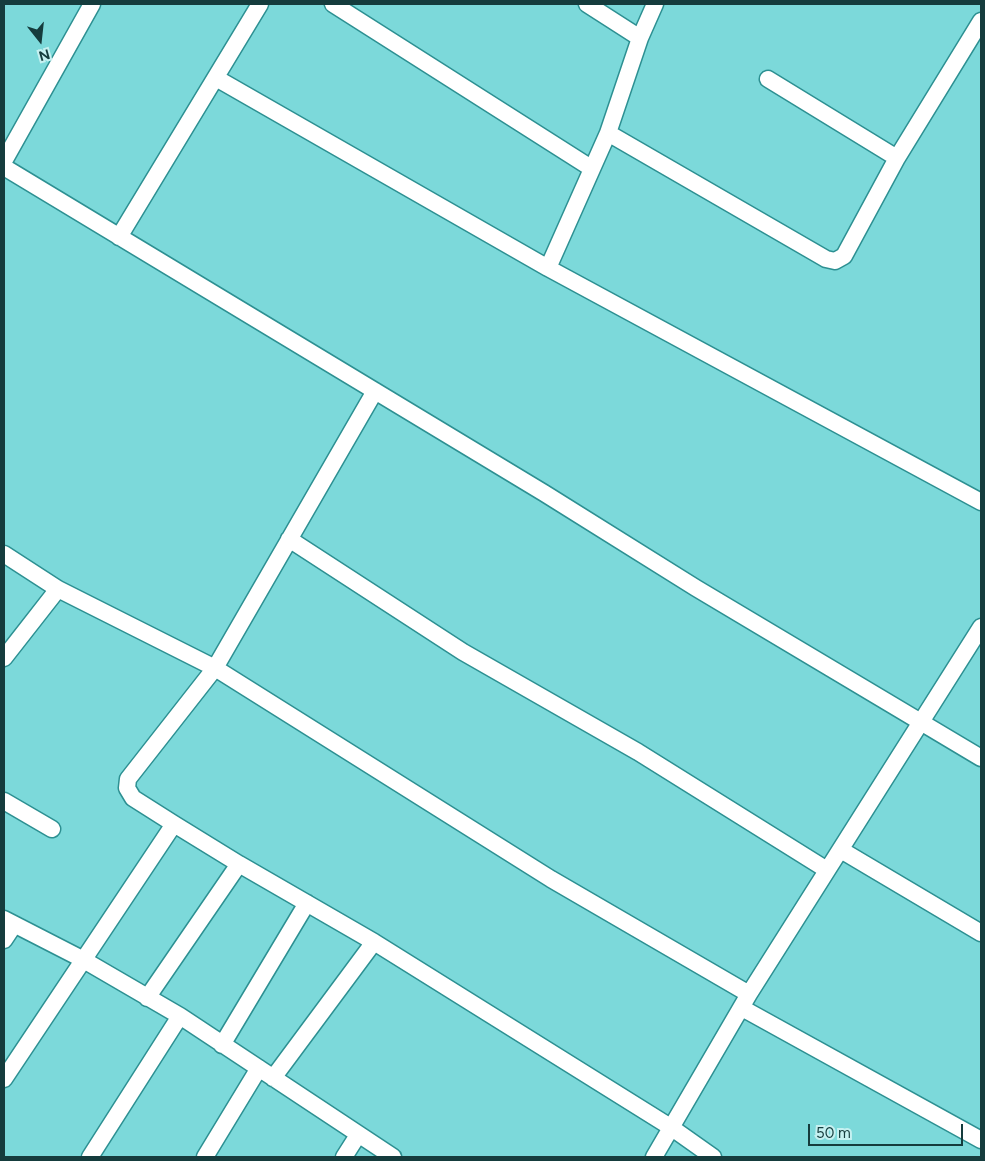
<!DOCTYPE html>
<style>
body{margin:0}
#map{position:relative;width:985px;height:1161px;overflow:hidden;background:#7cd9da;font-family:Figtree,sans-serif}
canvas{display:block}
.frame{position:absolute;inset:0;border:5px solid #153c3d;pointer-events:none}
.north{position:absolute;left:15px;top:15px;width:50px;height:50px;-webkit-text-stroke:4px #c6f1f1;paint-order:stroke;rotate:164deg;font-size:14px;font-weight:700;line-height:20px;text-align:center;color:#153c3d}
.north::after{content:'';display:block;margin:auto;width:18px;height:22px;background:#153c3d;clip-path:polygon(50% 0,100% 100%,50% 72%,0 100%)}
.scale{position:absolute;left:808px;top:1124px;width:155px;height:22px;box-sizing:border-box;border:2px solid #153c3d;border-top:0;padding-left:6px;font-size:15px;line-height:18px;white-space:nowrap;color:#153c3d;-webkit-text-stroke:4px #c6f1f1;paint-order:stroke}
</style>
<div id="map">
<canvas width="985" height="1161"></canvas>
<div class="frame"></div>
<div class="north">N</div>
<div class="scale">50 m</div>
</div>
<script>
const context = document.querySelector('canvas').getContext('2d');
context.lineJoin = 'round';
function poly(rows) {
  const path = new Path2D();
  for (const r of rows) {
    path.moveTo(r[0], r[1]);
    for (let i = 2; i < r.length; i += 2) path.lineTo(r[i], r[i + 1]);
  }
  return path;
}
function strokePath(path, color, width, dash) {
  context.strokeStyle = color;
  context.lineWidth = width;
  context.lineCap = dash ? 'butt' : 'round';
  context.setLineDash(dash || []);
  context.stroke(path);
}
const minor = poly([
 [333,4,591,168],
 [587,4,640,38],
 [216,78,548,268,981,502],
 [768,79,897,158],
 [608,133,826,259,835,261,844,256,897,158,981,21],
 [4,161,92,4],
 [4,167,544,493,696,588,981,758],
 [119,237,260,4],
 [548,268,608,133,640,38,655,4],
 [375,391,215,668,128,779,127,788,133,798,174,824,239,864,374,942,672,1128,713,1157],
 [289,539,463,652,638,752,827,870],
 [4,554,58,589,215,668,551,879,749,994],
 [4,658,58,589],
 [4,801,52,829],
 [841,850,981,933],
 [4,919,82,959,180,1016,393,1157],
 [4,940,14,925],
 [147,998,239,864],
 [742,1008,981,1140],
 [222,1045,307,903],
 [273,1078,374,942],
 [4,1079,174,824],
 [90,1157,180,1016],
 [205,1157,259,1068],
 [344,1157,358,1135],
 [654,1157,749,994,981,627]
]);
strokePath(minor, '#2d9092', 19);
strokePath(minor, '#fff', 16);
</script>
